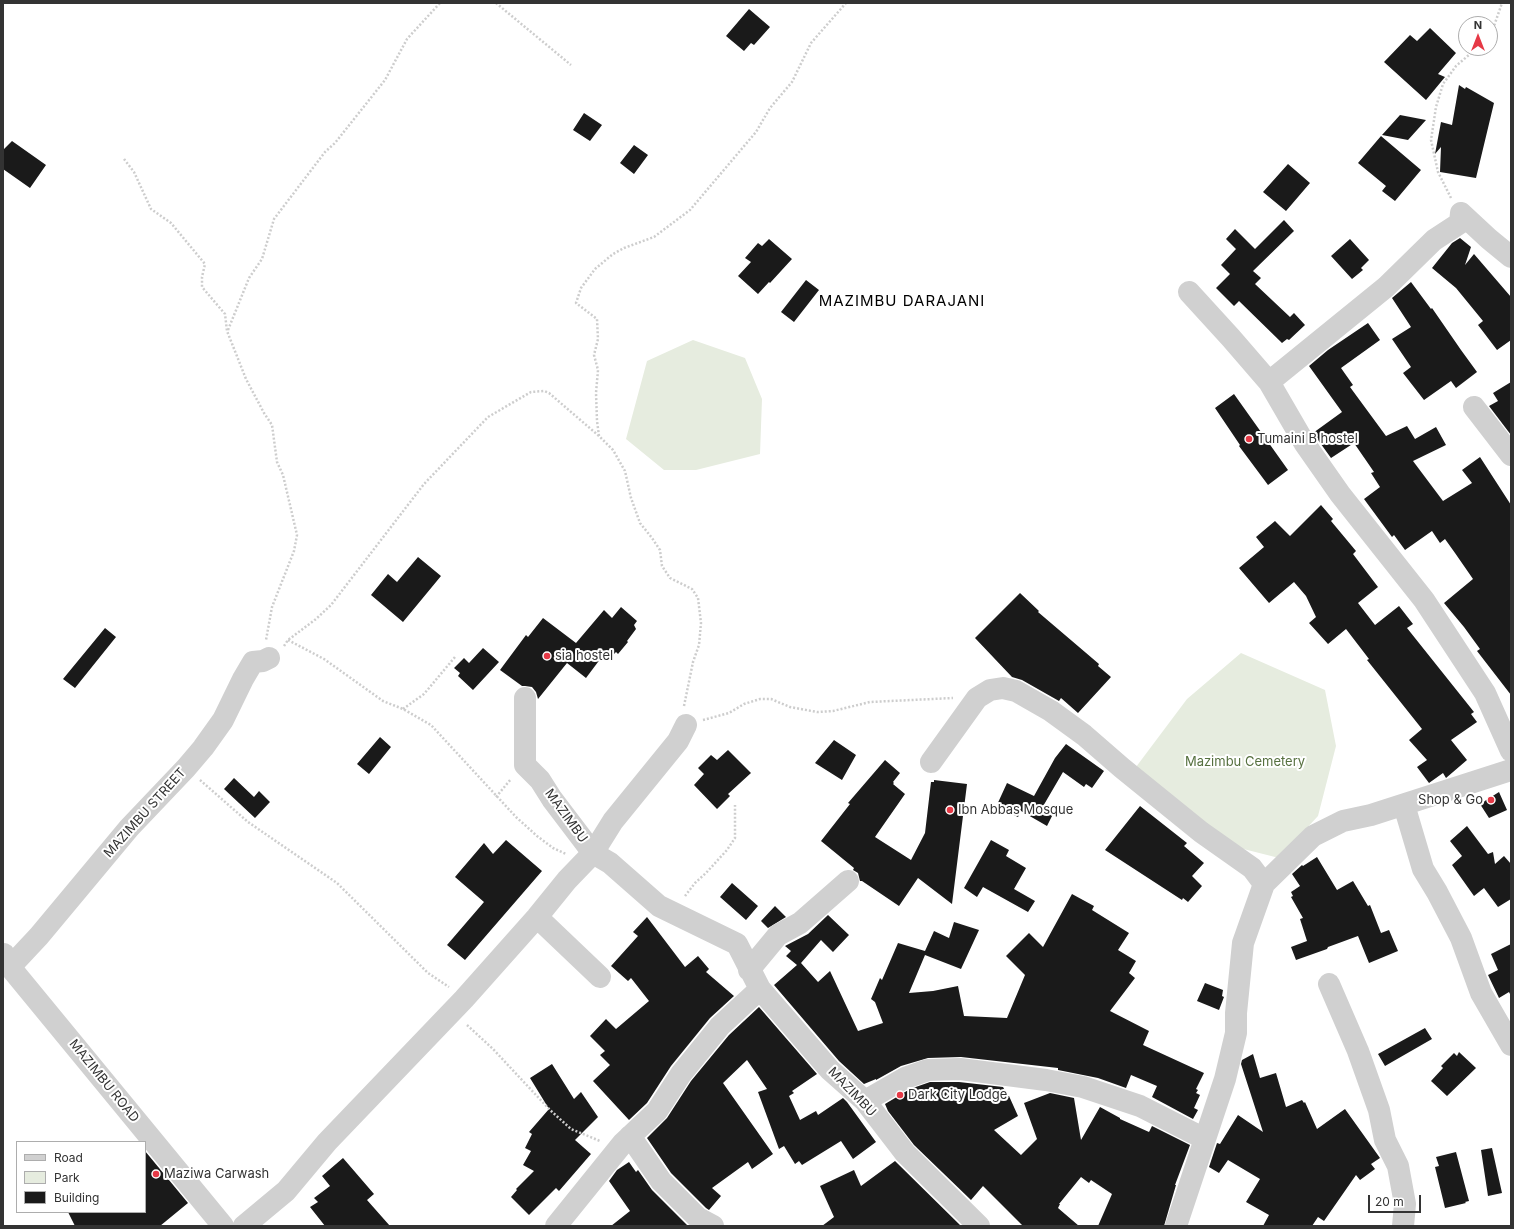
<!DOCTYPE html>
<style>
body{margin:0}
#map{position:relative;width:1514px;height:1229px;overflow:hidden;background:#fff;font-family:Inter,sans-serif}
canvas{display:block}
.frame{position:absolute;inset:0;border:4px solid #333;pointer-events:none}
.legend{position:absolute;left:16px;top:1141px;width:130px;height:72px;box-sizing:border-box;background:#fff;border:1px solid #adadad;margin:0;padding:5px 7px;list-style:none;font-size:12px;color:#333}
.legend li{display:flex;align-items:center;gap:8px;height:20px}
.legend b{width:20px;border:1px solid #adadad}
.north{position:absolute;left:1458px;top:16px;width:40px;height:40px;box-sizing:border-box;background:#fff;border:1px solid #adadad;border-radius:50%;rotate:0deg;font-size:11px;font-weight:700;line-height:16px;text-align:center;color:#333}
.north::after{content:'';display:block;margin:auto;width:14px;height:18px;background:#e63946;clip-path:polygon(50% 0,100% 100%,50% 72%,0 100%)}
.scale{position:absolute;left:1368px;top:1195px;width:53px;height:18px;box-sizing:border-box;border:2px solid #333;border-top:0;padding-left:5px;font-size:12px;line-height:14px;white-space:nowrap;color:#333;-webkit-text-stroke:3px #fff;paint-order:stroke}
</style>
<div id="map">
<canvas width="1514" height="1229"></canvas>
<div class="frame"></div>
<ul class="legend">
<li><b style="height:5px;background:#d0d0d0"></b>Road</li>
<li><b style="height:11px;background:#e6ecdf"></b>Park</li>
<li><b style="height:11px;background:#1a1a1a"></b>Building</li>
</ul>
<div class="north">N</div>
<div class="scale">20 m</div>
</div>
<script>
const context = document.querySelector('canvas').getContext('2d');
context.lineJoin = 'round';
function fillPath(path, color) {
  context.fillStyle = color;
  context.fill(path, 'evenodd');
}
function poly(rows) {
  const path = new Path2D();
  for (const r of rows) {
    path.moveTo(r[0], r[1]);
    for (let i = 2; i < r.length; i += 2) path.lineTo(r[i], r[i + 1]);
  }
  return path;
}
function strokePath(path, color, width, dash) {
  context.strokeStyle = color;
  context.lineWidth = width;
  context.lineCap = dash ? 'butt' : 'round';
  context.setLineDash(dash || []);
  context.stroke(path);
}
function drawText(font, color, halo, rows, align = 'center') {
  context.font = font + ' Inter,sans-serif';
  context.lineWidth = 4;
  context.setLineDash([]);
  context.textBaseline = 'middle';
  context.strokeStyle = halo;
  context.fillStyle = color;
  for (const [text, x, y, turn = 0] of rows) {
    context.save();
    context.translate(x, y);
    context.rotate((+turn || 0) * Math.PI / 180);
    context.textAlign = isNaN(turn) ? turn : align;
    if (halo) context.strokeText(text, 0, 0);
    context.fillText(text, 0, 0);
    context.restore();
  }
}
fillPath(poly([
 [693,340,745,358,762,399,760,454,696,470,664,470,626,439,647,361],
 [1241,653,1325,690,1336,746,1318,816,1279,858,1204,839,1133,771,1187,699]
]), '#e6ecdf');
fillPath(poly([
 [749,9,770,27,754,45,751,43,744,51,726,36],
 [1430,28,1456,53,1438,74,1445,77,1426,100,1384,62,1410,35,1417,41],
 [1459,85,1465,89,1466,87,1494,103,1476,178,1440,172,1441,147,1435,154,1441,122,1452,125],
 [584,113,602,125,590,141,573,130],
 [1400,115,1426,120,1408,140,1382,135],
 [1381,136,1421,170,1395,201,1382,191,1386,186,1358,163],
 [12,141,46,165,30,188,3,169,3,150],
 [634,145,648,155,634,174,620,163],
 [1288,164,1310,183,1286,211,1263,192],
 [1284,220,1294,231,1253,271,1261,278,1255,284,1290,317,1294,313,1305,325,1289,340,1287,339,1282,343,1239,301,1234,306,1216,288,1230,274,1221,265,1236,249,1226,239,1235,229,1255,249],
 [1460,238,1471,247,1465,265,1474,254,1511,297,1511,340,1497,350,1478,325,1483,321,1456,288,1432,268,1452,243],
 [769,239,792,259,770,283,769,282,758,294,738,276,751,262,745,258,758,243,762,246],
 [1350,239,1369,260,1361,268,1363,270,1352,279,1331,256],
 [806,280,819,290,794,322,781,312],
 [1411,282,1431,309,1432,308,1461,350,1477,372,1456,388,1451,381,1424,400,1403,373,1411,367,1392,339,1411,327,1392,298],
 [1368,323,1380,340,1341,368,1353,385,1350,387,1386,436,1407,426,1415,439,1436,427,1446,445,1413,461,1443,501,1472,483,1462,470,1480,457,1511,505,1511,695,1477,651,1480,649,1464,627,1444,603,1473,579,1455,553,1445,539,1440,543,1432,531,1405,550,1394,535,1392,537,1364,499,1380,487,1371,473,1374,472,1354,443,1331,458,1313,433,1342,412,1309,366,1328,350],
 [1511,382,1511,435,1489,406,1498,401,1493,393],
 [1234,394,1288,470,1268,485,1239,446,1240,445,1215,408],
 [1321,505,1333,519,1331,521,1356,551,1353,554,1378,587,1358,603,1375,625,1399,606,1413,624,1407,628,1474,712,1471,714,1477,722,1451,740,1467,760,1446,778,1443,773,1429,783,1417,767,1427,760,1409,740,1422,729,1367,660,1369,659,1346,629,1328,644,1309,623,1316,617,1306,596,1294,582,1269,603,1239,568,1264,547,1256,537,1275,521,1290,536],
 [418,557,441,576,403,622,371,595,388,574,397,582],
 [1020,593,1039,611,1038,612,1099,664,1098,666,1111,677,1078,713,1061,698,1059,701,1022,680,1012,677,975,638],
 [621,607,637,621,634,625,636,629,627,641,628,642,618,654,616,652,609,659,604,654,586,678,567,663,538,699,536,692,532,687,525,686,522,686,500,670,526,635,528,637,543,618,576,643,604,610,612,618],
 [105,628,116,637,75,688,63,679],
 [483,648,499,662,473,690,458,676,460,673,454,668,464,658,469,663],
 [380,737,391,747,369,774,357,764],
 [834,740,856,755,842,780,815,763],
 [1066,744,1104,771,1092,788,1086,784,1084,787,1063,772,1042,808,1053,814,1047,826,1021,811,1018,817,996,807,1007,783,1034,796,1055,758],
 [728,750,751,773,728,794,730,796,717,809,694,785,704,774,698,768,711,755,717,760],
 [885,760,900,773,893,782,894,783,893,784,905,794,875,837,911,860,925,833,931,782,934,782,934,780,967,784,952,904,918,878,899,906,862,881,860,881,858,873,853,870,854,868,821,841,850,804,848,803],
 [234,778,254,797,259,791,270,802,255,818,224,789],
 [1499,792,1507,810,1489,818,1480,804],
 [1140,806,1187,843,1184,846,1204,863,1192,876,1202,886,1188,902,1183,898,1182,900,1105,850],
 [1467,826,1488,854,1493,852,1495,864,1504,856,1511,864,1511,899,1498,907,1484,888,1474,896,1452,865,1462,856,1450,841],
 [506,840,542,871,465,960,447,945,484,902,455,877,484,843,493,854],
 [991,840,1009,850,1006,856,1026,868,1014,889,1035,901,1028,912,983,887,977,897,964,888],
 [1317,857,1337,890,1353,881,1368,906,1370,905,1381,933,1389,930,1398,951,1369,963,1358,936,1328,947,1327,949,1296,960,1291,947,1307,941,1300,919,1303,918,1291,897,1293,896,1291,892,1300,886,1292,874,1302,865,1303,866],
 [732,883,758,906,746,920,720,897],
 [1072,894,1094,906,1092,910,1129,933,1118,950,1136,961,1129,973,1135,978,1110,1011,1149,1031,1143,1045,1204,1073,1196,1089,1198,1090,1196,1093,1200,1095,1194,1108,1198,1110,1193,1119,1152,1097,1157,1086,1131,1075,1126,1088,1098,1078,1058,1070,1058,1068,961,1057,928,1058,901,1066,876,1080,876,1079,864,1084,839,1061,774,985,797,965,786,956,791,951,785,946,808,934,828,915,849,935,833,952,821,940,801,963,818,982,830,971,858,1031,883,1023,875,1002,871,999,880,978,882,980,898,943,925,951,934,931,949,938,954,922,979,930,961,969,925,955,909,993,933,991,958,986,964,1016,1007,1018,1025,975,1006,956,1029,933,1043,947],
 [775,906,786,917,768,928,761,921],
 [647,917,685,967,698,956,709,969,706,972,734,996,710,1018,671,1066,647,1103,629,1120,593,1081,610,1065,600,1055,605,1051,590,1036,606,1019,616,1029,649,1001,631,978,628,981,611,966,638,936,633,932],
 [1511,944,1511,996,1509,992,1499,998,1488,975,1498,970,1491,954],
 [1205,983,1223,990,1222,996,1224,997,1219,1010,1197,1001],
 [759,1007,817,1074,792,1091,794,1093,789,1096,800,1120,816,1111,818,1115,843,1098,847,1102,876,1142,853,1159,841,1141,802,1165,799,1161,795,1164,784,1146,779,1149,758,1092,767,1089,747,1060,723,1083,773,1154,752,1169,748,1162,712,1188,721,1196,709,1210,706,1208,671,1173,647,1138,667,1118,691,1081,729,1035],
 [1425,1028,1432,1039,1385,1066,1378,1054],
 [1459,1052,1476,1068,1447,1096,1431,1081,1443,1068,1441,1066,1454,1053,1457,1056],
 [1253,1054,1260,1078,1276,1073,1286,1107,1302,1100,1304,1103,1305,1102,1317,1129,1345,1109,1380,1158,1371,1164,1375,1169,1360,1180,1356,1175,1324,1221,1318,1217,1312,1226,1263,1226,1269,1215,1246,1202,1260,1179,1228,1160,1219,1173,1209,1167,1217,1143,1220,1144,1238,1115,1263,1132,1241,1064,1242,1060],
 [552,1064,574,1099,581,1092,598,1117,575,1140,591,1154,559,1191,556,1188,529,1215,511,1197,517,1190,516,1189,534,1171,523,1165,531,1151,525,1148,532,1134,529,1132,549,1109,530,1078],
 [930,1082,959,1082,1003,1087,1008,1096,1009,1096,1018,1116,994,1130,1021,1155,1037,1139,1024,1103,1050,1093,1074,1098,1081,1140,1100,1107,1120,1118,1120,1119,1149,1132,1152,1126,1190,1145,1175,1185,1176,1185,1164,1226,1098,1226,1112,1194,1091,1180,1089,1183,1081,1177,1059,1204,1060,1204,1058,1208,1079,1226,1023,1226,983,1186,971,1200,914,1145,888,1111,885,1104,910,1089],
 [1492,1148,1502,1193,1488,1196,1481,1150],
 [145,1151,188,1203,160,1226,75,1226,68,1212,145,1212],
 [1456,1152,1469,1201,1465,1202,1466,1203,1445,1208,1435,1167,1439,1166,1436,1157],
 [343,1158,374,1194,367,1200,390,1226,325,1226,310,1207,318,1202,314,1198,330,1186,322,1176],
 [895,1161,961,1226,822,1226,834,1217,820,1186,854,1170,861,1186],
 [629,1162,636,1172,638,1170,652,1190,688,1226,611,1226,630,1211,609,1181,617,1170]
]), '#1a1a1a');
strokePath(poly([
 [496,3,571,65],
 [1490,32,1493,29,1502,3],
 [124,159,134,172,151,209,171,223,205,264,202,277,202,287,225,314,227,331,246,379,264,413,272,425,277,462,283,475,297,535,294,551,272,607,266,640],
 [1451,198,1438,172,1431,140,1436,107,1443,84,1456,66,1477,48],
 [228,330,249,278,262,259,274,219,325,152,335,143,385,80,407,39,440,3],
 [288,640,324,659,383,701,403,709,431,725,516,817,537,836,553,848,566,854],
 [284,646,288,640,316,619,331,605,424,484,488,417,531,392,544,391,549,393,599,436],
 [684,706,693,662,699,645,701,623,698,598,692,589,670,578,662,566,660,550,652,538,640,523,631,498,625,471,613,450,599,436,597,421,596,393,598,370,594,355,598,339,597,319,576,303,581,288,595,269,613,254,624,248,654,237,690,210,756,132,770,108,792,82,811,43,846,3],
 [403,709,424,694,455,657],
 [703,720,729,713,744,704,760,699,771,699,790,707,817,712,833,711,870,702,953,698],
 [200,780,248,822,337,883,428,973,449,987],
 [496,797,511,779],
 [685,896,695,883,706,873,727,850,735,838,735,805],
 [467,1025,493,1049,550,1110,571,1129,600,1141]
]), '#cdcdcd', 2.5, [2, 2]);
strokePath(poly([
 [1461,213,1489,239,1511,257],
 [1189,292,1231,338,1269,382,1305,444,1340,494,1424,600,1485,693,1511,751],
 [1269,382,1386,287,1434,240,1460,223,1461,213],
 [1474,407,1511,455],
 [525,698,525,765,540,780,552,799,593,853,613,821,678,741,686,725],
 [931,762,977,698,990,690,1003,688,1016,691,1051,711,1084,735,1122,768,1201,832,1252,868,1264,884],
 [1404,805,1423,869,1437,892,1461,938,1481,993,1511,1045],
 [537,917,600,977],
 [4,954,10,967,223,1226],
 [10,967,39,936,129,828,186,768,203,748,223,720,243,679,253,662,263,661,269,658],
 [749,970,778,935,800,923,848,881],
 [1329,984,1358,1051,1379,1110,1385,1140,1398,1166,1405,1204,1403,1226],
 [865,1101,905,1078,928,1070,960,1069,1046,1080,1083,1087,1140,1106,1205,1139],
 [630,1136,661,1181,698,1218,713,1226],
 [244,1226,286,1191,327,1142,464,999,537,917,567,880,593,853,610,863,659,906,737,944,760,989,830,1070,865,1101,905,1153,979,1226],
 [556,1226,623,1143,657,1111,681,1074,720,1026,760,989],
 [1176,1226,1225,1079,1236,1033,1236,1013,1243,943,1264,884,1313,836,1343,821,1371,815,1511,770]
]), '#d0d0d0', 22);
for (const [x, y, r, color] of [
 [1249,439,4,"#e63946"],
 [547,656,4,"#e63946"],
 [1491,800,4,"#e63946"],
 [950,810,4,"#e63946"],
 [900,1095,4,"#e63946"],
 [156,1174,4,"#e63946"]
]) {
  const dot = new Path2D();
  dot.arc(x, y, r, 0, 2 * Math.PI);
  context.fillStyle = color;
  context.fill(dot);
  strokePath(dot, '#fff', 1.5);
}
drawText('13px', '#333', '#fff', [
 ["Tumaini B hostel",1257,439],
 ["sia hostel",555,656],
 ["Shop & Go",1483,800,"right"],
 ["Ibn Abbas Mosque",958,810],
 ["Dark City Lodge",908,1095],
 ["Maziwa Carwash",164,1174]
], 'left');
drawText('13px', '#56703f', '#fff', [
 ["Mazimbu Cemetery",1245,762]
]);
drawText('13px', '#333', '#fff', [
 ["MAZIMBU STREET",145,813,-48],
 ["MAZIMBU",566,816,54],
 ["MAZIMBU ROAD",104,1081,51],
 ["MAZIMBU",852,1092,46]
]);
context.letterSpacing = '1px';
drawText('15px', '#000', '#fff', [
 ["MAZIMBU DARAJANI",902,301]
]);
context.letterSpacing = '0px';
</script>
